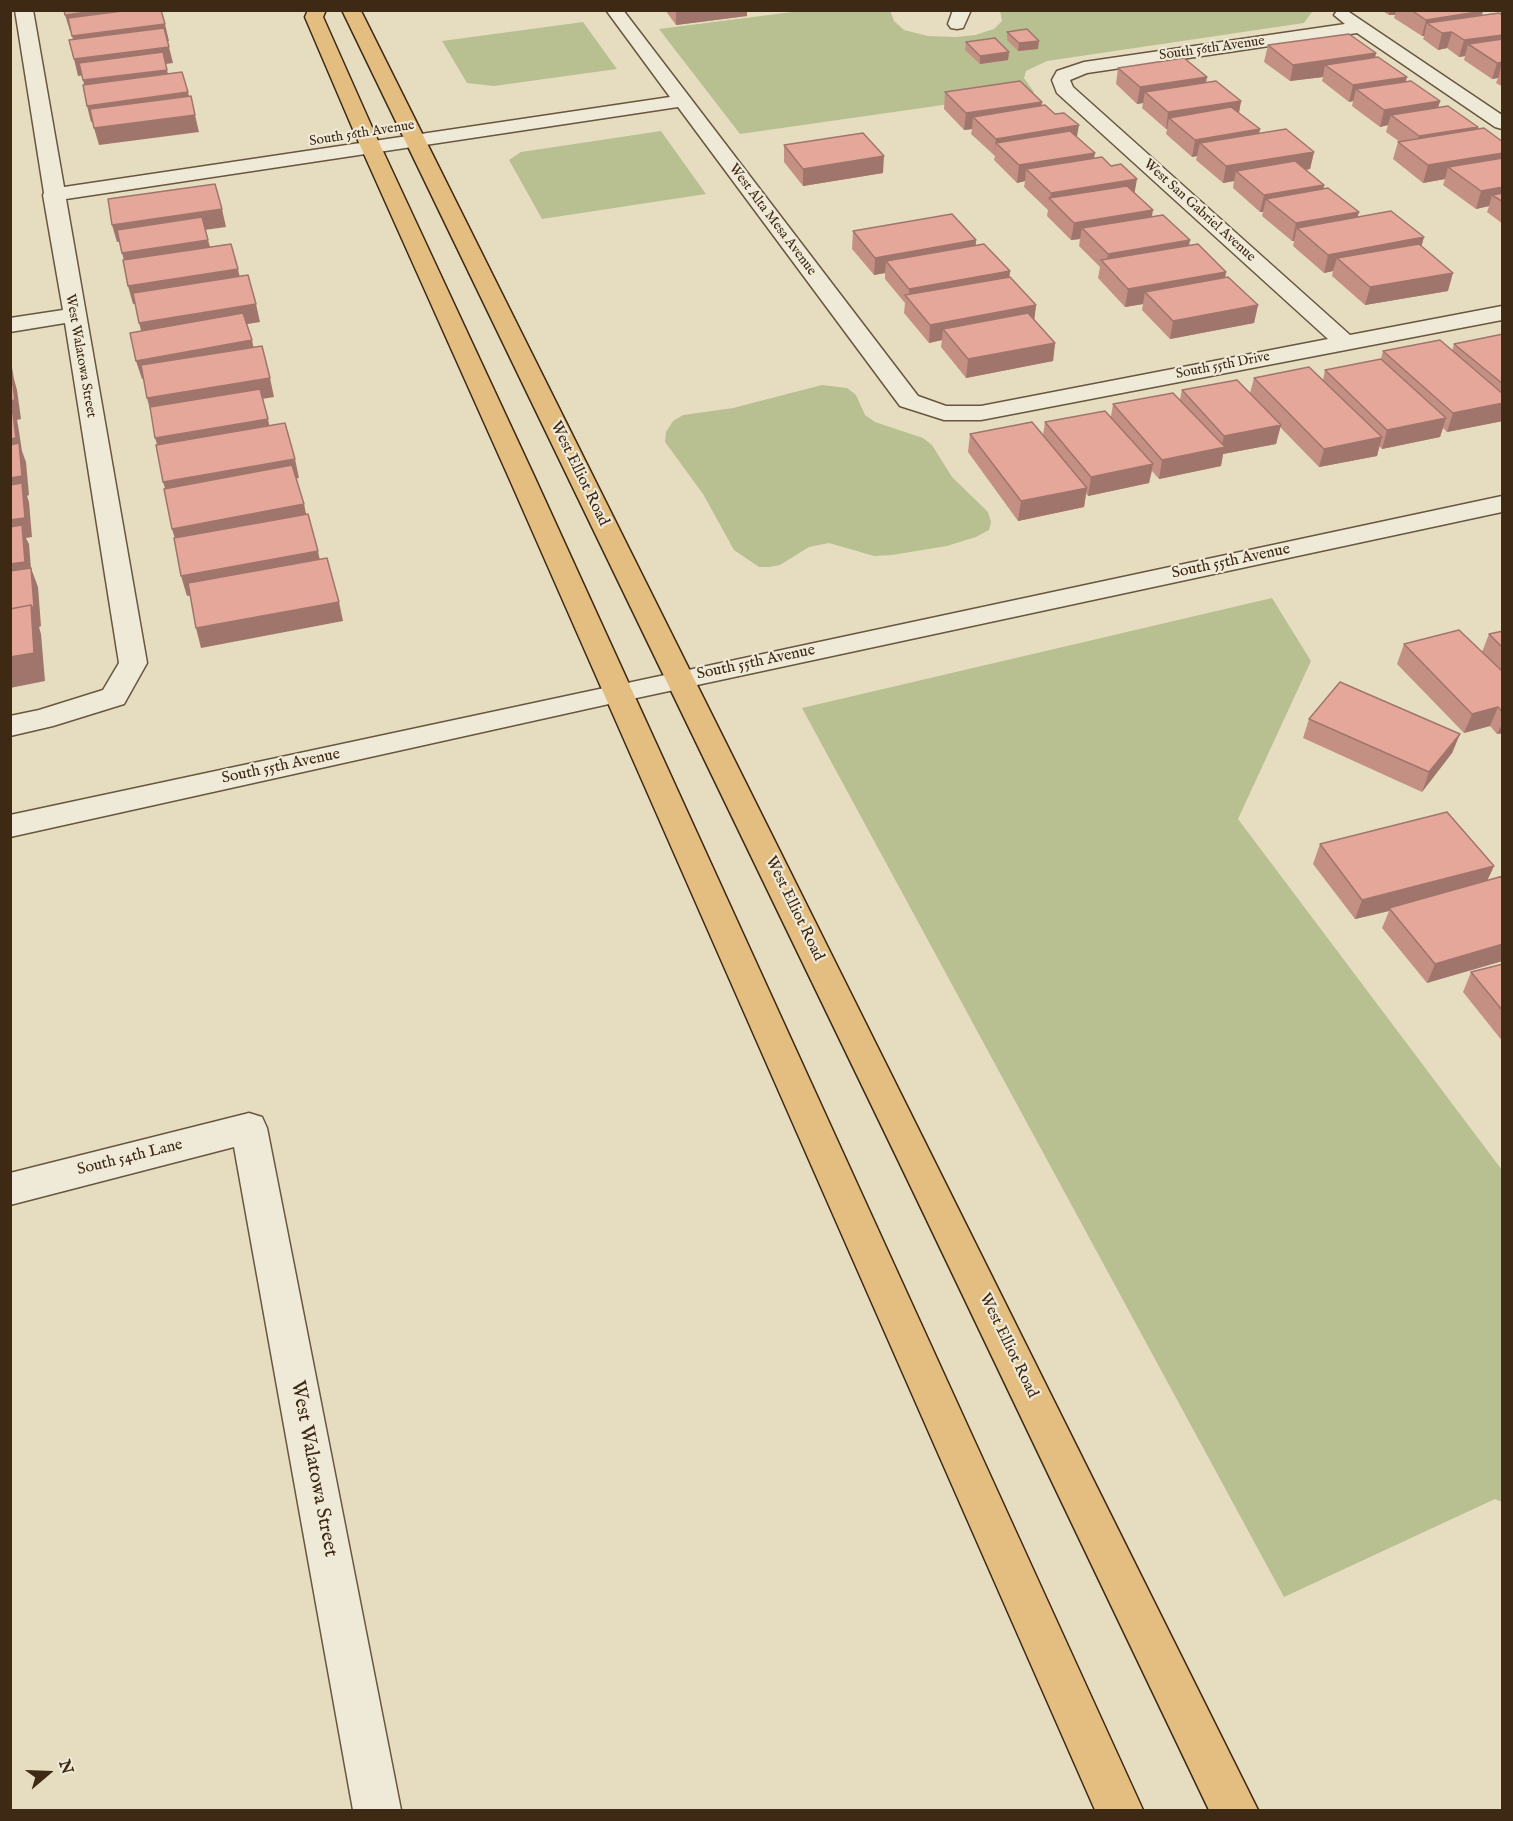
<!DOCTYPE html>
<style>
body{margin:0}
#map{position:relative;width:1513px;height:1821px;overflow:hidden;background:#e6ddc1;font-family:"IM FELL English",serif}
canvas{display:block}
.frame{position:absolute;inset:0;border:12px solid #3e2914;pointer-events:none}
.north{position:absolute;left:18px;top:1743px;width:60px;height:60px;-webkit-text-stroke:4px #efe9d7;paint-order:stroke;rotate:71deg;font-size:16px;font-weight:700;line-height:24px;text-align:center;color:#3e2914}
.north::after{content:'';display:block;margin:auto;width:21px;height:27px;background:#3e2914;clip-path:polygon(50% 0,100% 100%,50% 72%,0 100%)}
</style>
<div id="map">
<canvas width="1513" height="1821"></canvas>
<div class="frame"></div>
<div class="north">N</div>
</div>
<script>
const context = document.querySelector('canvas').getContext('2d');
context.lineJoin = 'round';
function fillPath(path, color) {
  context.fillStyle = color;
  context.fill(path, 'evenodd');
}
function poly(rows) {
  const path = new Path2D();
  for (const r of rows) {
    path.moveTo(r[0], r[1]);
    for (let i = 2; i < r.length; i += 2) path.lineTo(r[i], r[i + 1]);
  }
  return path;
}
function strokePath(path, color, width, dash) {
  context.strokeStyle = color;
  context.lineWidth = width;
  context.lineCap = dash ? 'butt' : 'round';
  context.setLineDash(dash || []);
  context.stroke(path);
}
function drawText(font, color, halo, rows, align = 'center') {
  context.font = font + ' "IM FELL English",serif';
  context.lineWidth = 4.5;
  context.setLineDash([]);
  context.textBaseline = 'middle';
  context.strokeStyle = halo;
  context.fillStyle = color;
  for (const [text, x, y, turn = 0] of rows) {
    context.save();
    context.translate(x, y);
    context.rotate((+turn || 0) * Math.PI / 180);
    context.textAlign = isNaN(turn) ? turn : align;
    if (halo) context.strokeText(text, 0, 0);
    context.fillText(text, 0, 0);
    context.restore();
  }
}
fillPath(poly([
 [890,10,894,21,904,30,928,36,956,37,975,35,994,29,1002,21,1000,11,1310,10,1312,12,1304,23,1047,61,1026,71,1024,78,1034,92,740,134,659,29,800,11],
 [583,22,617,69,494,86,467,83,442,41],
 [661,131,706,194,542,219,509,160,521,152],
 [822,385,847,388,856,395,865,415,875,422,923,438,932,445,952,477,988,512,991,522,989,530,976,537,947,546,892,555,874,556,829,543,809,547,780,565,769,567,759,567,734,550,703,494,665,442,666,432,673,421,683,415,733,408],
 [1272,598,1311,661,1238,819,1502,1170,1502,1502,1495,1499,1284,1597,802,708]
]), '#b8c091');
const minor = poly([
 [15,10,33,10,64,187,670,97,606,10,623,10,918,396,946,406,981,406,1328,339,1057,93,1052,80,1057,71,1084,62,1345,24,1334,15,1337,11,1346,10,1502,115,1502,129,1495,127,1357,33,1087,73,1070,80,1073,87,1350,335,1502,306,1502,320,981,420,944,420,900,406,678,107,66,199,147,663,124,704,53,726,10,736,10,716,39,710,103,690,119,663,65,323,10,332,10,318,63,310,43,195,44,193,15,10],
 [953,10,971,10,963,28,957,29,951,28,948,24,953,10],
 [1502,496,1502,512,618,702,10,837,10,815,1502,496],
 [249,1113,262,1117,267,1128,401,1810,353,1810,234,1147,10,1205,10,1173,249,1113]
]);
const major = poly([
 [308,10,326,10,323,17,375,134,535,478,1143,1810,1095,1810,509,478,355,134,305,17,308,10],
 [342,10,360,10,362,13,1258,1810,1209,1810,898,1160,342,10]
]);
strokePath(minor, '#68563f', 3);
strokePath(major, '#3e2914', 3);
fillPath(minor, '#efe9d7');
fillPath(major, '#e3be80');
fillPath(poly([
 [665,10,747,10,747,16,676,25],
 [1381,10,1481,10,1483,11,1482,16,1503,15,1503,87,1496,83,1498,78,1492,79,1464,60,1465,56,1459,57,1447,48,1438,50,1423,39,1424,36,1422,36,1394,18,1395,15,1389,15],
 [1007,32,1038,49,1018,51,1007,40],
 [966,42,1009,52,1008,60,980,64,965,50],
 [1268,45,1376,53,1375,58,1406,81,1440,101,1438,108,1478,127,1477,129,1503,142,1503,224,1487,212,1489,206,1476,209,1443,185,1445,179,1423,183,1393,159,1398,142,1400,142,1386,132,1388,125,1380,127,1352,106,1353,101,1349,102,1322,81,1323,77,1290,81,1264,62],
 [1118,68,1207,82,1241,101,1239,113,1260,129,1259,134,1314,152,1310,169,1306,170,1324,185,1324,189,1359,212,1357,217,1424,237,1421,247,1448,291,1365,305,1332,276,1333,271,1324,273,1293,246,1294,241,1292,241,1262,216,1263,212,1260,212,1233,188,1234,181,1223,183,1196,160,1197,156,1192,157,1166,134,1167,129,1166,129,1142,108,1143,103,1137,104,1116,84],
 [945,92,1041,106,1077,137,1094,158,1134,193,1152,217,1189,246,1226,272,1225,277,1258,305,1254,323,1170,339,1142,310,1143,304,1125,307,1098,278,1100,267,1079,246,1080,239,1071,240,1047,216,1048,210,1024,187,1025,181,1017,183,994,160,995,156,971,134,972,129,964,130,944,109],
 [784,145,883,173,803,186,784,162],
 [853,231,976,240,976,245,1010,271,1009,277,1036,305,1034,319,1055,343,1053,361,966,378,941,347,942,340,929,343,904,313,905,303,885,279,885,273,874,275,852,249],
 [1503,334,1503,421,1447,432,1443,428,1440,437,1382,449,1379,446,1377,456,1319,467,1280,427,1276,444,1223,454,1221,466,1159,479,1152,471,1149,483,1088,496,1086,493,1084,507,1018,521,968,452,970,434,1043,435,1045,422,1111,416,1113,404,1180,399,1182,390,1250,393,1254,378,1323,380,1325,370,1381,359,1383,351,1452,351,1454,344],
 [1503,631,1503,733,1497,734,1490,726,1464,733,1397,664,1404,644,1482,652,1489,634],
 [1309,719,1460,734,1452,753,1422,792,1303,738],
 [1320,844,1494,866,1487,881,1427,983,1382,928,1389,911,1355,919,1313,864],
 [1503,964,1503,1042,1463,992,1471,972]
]), '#c59084');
fillPath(poly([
 [103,10,154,10,157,20,70,31,65,15],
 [676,10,747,10,747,16,676,25],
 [1390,10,1396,10,1395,15,1389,15],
 [1483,11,1478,27,1427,23,1424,36,1422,36,1426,20],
 [165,24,169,41,77,53,72,36],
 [1452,32,1447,48,1438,50,1442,33],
 [1503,35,1503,50,1468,44,1465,56,1459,57,1464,40],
 [1039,41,1038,49,1018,51,1019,43],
 [169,47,173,63,78,76,74,59],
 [1009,52,1008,60,980,64,980,56],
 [1376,53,1372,69,1325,65,1323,77,1290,81,1293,65],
 [1503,62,1503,68,1501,67,1498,78,1492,79,1497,63],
 [167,70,171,86,87,97,83,80],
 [1207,77,1204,94,1145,92,1143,103,1137,104,1140,87],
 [1407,77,1402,94,1356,89,1353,101,1349,102,1353,85],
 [188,92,192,109,91,122,87,106],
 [1241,101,1238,118,1169,118,1167,129,1166,129,1168,112],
 [1440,101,1435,117,1391,115,1388,125,1380,127,1384,110],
 [1042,102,1040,119,973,117,972,129,964,130,966,113],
 [195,115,199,132,99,145,94,128],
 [1079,125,1076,142,996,143,994,156,996,139],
 [1478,127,1473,144,1415,153,1419,136],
 [1260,129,1256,146,1200,143,1197,156,1192,157,1195,140],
 [1314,152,1310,169,1246,179,1236,171,1234,181,1223,183,1226,166],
 [1095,153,1092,170,1026,169,1025,181,1017,183,1019,165],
 [1503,153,1503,170,1448,167,1445,179,1423,183,1428,165],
 [884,156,883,173,803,186,803,169],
 [1137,179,1134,196,1050,199,1051,193],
 [1324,185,1320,202,1266,199,1263,212,1260,212,1264,195],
 [1503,187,1503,202,1492,195,1489,206,1476,209,1481,191],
 [222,209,226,227,117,242,112,225],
 [1153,210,1150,228,1082,228,1080,239,1071,240,1074,223],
 [1359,212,1354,230,1297,228,1294,241,1292,241,1296,223],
 [1424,237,1419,255,1337,258,1333,271,1324,273,1328,255],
 [208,240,213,257,127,271,122,253],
 [976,240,974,257,886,261,885,273,874,275,875,258],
 [1190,240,1187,258,1106,266,1108,254],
 [238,269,242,287,133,304,128,286],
 [1010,271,1008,289,909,299,909,289],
 [1226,272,1223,290,1145,292,1143,304,1125,307,1128,289],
 [1453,273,1448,291,1365,305,1370,287],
 [256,304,260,322,144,341,139,323],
 [1036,305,1034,323,943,329,942,340,929,343,930,325],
 [1258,305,1254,323,1170,339,1173,321],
 [252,340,256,359,142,379,136,361],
 [1055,343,1053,361,966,378,968,359],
 [10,356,14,379,17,390,21,419,17,420,18,425,22,451,26,462,29,495,27,496,29,502,32,537,26,538,29,544,32,581,10,585],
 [270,378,274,397,152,417,147,398],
 [1503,403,1503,421,1447,432,1453,413],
 [1446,418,1440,437,1382,449,1387,430],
 [268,419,272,438,161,456,155,438],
 [1281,425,1276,444,1223,454,1221,466,1159,479,1162,460,1221,448,1224,436],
 [1382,437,1377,456,1319,467,1324,449],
 [295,459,299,478,169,501,163,482],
 [1153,464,1149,483,1088,496,1091,477],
 [1087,488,1084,507,1018,521,1021,501],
 [304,504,308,523,178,548,172,529],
 [318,551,322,570,187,596,181,576],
 [31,568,38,587,41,626,39,627,41,634,45,681,10,688,10,632],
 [339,602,343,621,201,648,196,628],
 [1498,707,1490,726,1464,733,1472,714],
 [1503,722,1503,733,1497,734],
 [1460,734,1452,753,1422,792,1429,772],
 [1494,866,1485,885,1389,908,1389,911,1355,919,1362,900],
 [1503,944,1503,961,1427,983,1435,964]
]), '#a0756c');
const building = poly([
 [64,10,103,10,65,15,64,10],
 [130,10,161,10,165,24,72,36,68,18,130,10],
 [1411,10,1481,10,1483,11,1426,20,1411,10],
 [1499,13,1503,15,1503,35,1464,40,1452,32,1442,33,1427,23,1499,13],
 [164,28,169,47,74,59,69,40,164,28],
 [1027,29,1039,41,1019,43,1007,32,1027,29],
 [1349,34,1376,53,1293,65,1268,45,1349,34],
 [995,38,1009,52,980,56,966,42,995,38],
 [1503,39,1503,62,1497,63,1468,44,1503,39],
 [163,52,167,70,83,80,79,63,163,52],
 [1378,57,1407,77,1353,85,1325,65,1378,57],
 [1184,58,1207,77,1140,87,1118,68,1184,58],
 [182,72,188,92,87,106,83,85,182,72],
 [1020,81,1042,102,966,113,945,92,1020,81],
 [1216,81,1241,101,1168,112,1145,92,1216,81],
 [1411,81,1440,101,1384,110,1356,89,1411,81],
 [191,96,195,115,94,128,90,109,191,96],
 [1045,105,1055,114,1064,113,1079,125,996,139,973,117,1045,105],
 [1448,106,1478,127,1419,136,1391,115,1448,106],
 [1231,107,1260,129,1195,140,1169,118,1231,107],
 [1484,128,1503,142,1503,153,1428,165,1398,142,1484,128],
 [1286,129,1314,152,1226,166,1200,143,1286,129],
 [1070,131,1095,153,1019,165,996,143,1070,131],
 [863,133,884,156,803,169,784,145,863,133],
 [1102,157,1111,166,1121,164,1137,179,1051,193,1026,169,1102,157],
 [1503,158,1503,187,1481,191,1448,167,1503,158],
 [1295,161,1324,185,1264,195,1236,171,1295,161],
 [215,184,222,209,112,225,108,199,215,184],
 [1127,186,1153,210,1074,223,1049,198,1127,186],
 [1328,188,1359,212,1296,223,1266,199,1328,188],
 [1503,193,1503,202,1492,195,1503,193],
 [1391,211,1424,237,1328,255,1297,228,1391,211],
 [952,214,976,240,875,258,853,231,952,214],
 [1163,215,1190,240,1108,254,1082,228,1163,215],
 [202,217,208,240,122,253,117,230,202,217],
 [231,244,238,269,128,286,123,260,231,244],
 [984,244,1010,271,909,289,886,261,984,244],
 [1198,244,1226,272,1128,289,1101,260,1198,244],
 [1419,244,1453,273,1370,287,1337,258,1419,244],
 [248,275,256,304,139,323,133,293,248,275],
 [1010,277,1036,305,930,325,905,295,1010,277],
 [1228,277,1258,305,1173,321,1145,292,1228,277],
 [243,313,252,340,136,361,130,333,243,313],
 [1028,313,1055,343,968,359,943,329,1028,313],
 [1503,334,1503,384,1454,344,1503,334],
 [1440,340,1503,394,1503,403,1453,413,1383,351,1440,340],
 [262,346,270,378,147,398,141,365,262,346],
 [1381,359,1446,418,1387,430,1325,370,1381,359],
 [1309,367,1382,437,1324,449,1254,378,1309,367],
 [11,371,15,400,10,401,10,372,11,371],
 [1237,380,1281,425,1224,436,1182,390,1237,380],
 [260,389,268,419,155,438,150,407,260,389],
 [1173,393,1225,447,1162,460,1113,404,1173,393],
 [12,406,16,438,10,439,10,407,12,406],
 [1105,411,1153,464,1091,477,1045,422,1105,411],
 [1032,422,1087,488,1021,501,970,434,1032,422],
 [285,423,295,459,163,482,156,445,285,423],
 [19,443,22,476,10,478,10,445,19,443],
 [292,465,304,504,172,529,164,489,292,465],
 [22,483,25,518,10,520,10,485,22,483],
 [308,514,318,551,181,576,174,538,308,514],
 [22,525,25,562,10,564,10,527,22,525],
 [327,558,339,602,196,628,188,583,327,558],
 [31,568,34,607,32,607,31,605,10,609,10,571,31,568],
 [31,605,34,653,10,657,10,609,31,605],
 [1459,630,1503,672,1503,712,1498,707,1472,714,1404,644,1459,630],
 [1503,631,1503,648,1489,634,1503,631],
 [1340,682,1460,734,1429,772,1309,719,1340,682],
 [1447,812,1494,866,1362,900,1320,844,1447,812],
 [1503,876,1503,944,1435,964,1389,908,1503,876],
 [1503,964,1503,1011,1471,972,1503,964]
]);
fillPath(building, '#e5a79a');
strokePath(building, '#a0756c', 1.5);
drawText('14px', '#3e2914', '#efe9d7', [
 ["South 56th Avenue",1212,49,-8],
 ["South 56th Avenue",362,134,-9],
 ["West San Gabriel Avenue",1199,211,42],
 ["West Alta Mesa Avenue",772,220,53],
 ["West Walatowa Street",80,356,80],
 ["South 55th Drive",1223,366,-11]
]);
drawText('16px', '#3e2914', '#efe9d7', [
 ["West Elliot Road",579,474,64],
 ["South 55th Avenue",1231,562,-12],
 ["South 55th Avenue",756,663,-12],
 ["South 55th Avenue",281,767,-12],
 ["West Elliot Road",794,909,64],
 ["South 54th Lane",130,1158,-14],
 ["West Elliot Road",1008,1346,64]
]);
drawText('20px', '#3e2914', '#efe9d7', [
 ["West Walatowa Street",313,1469,79]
]);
</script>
